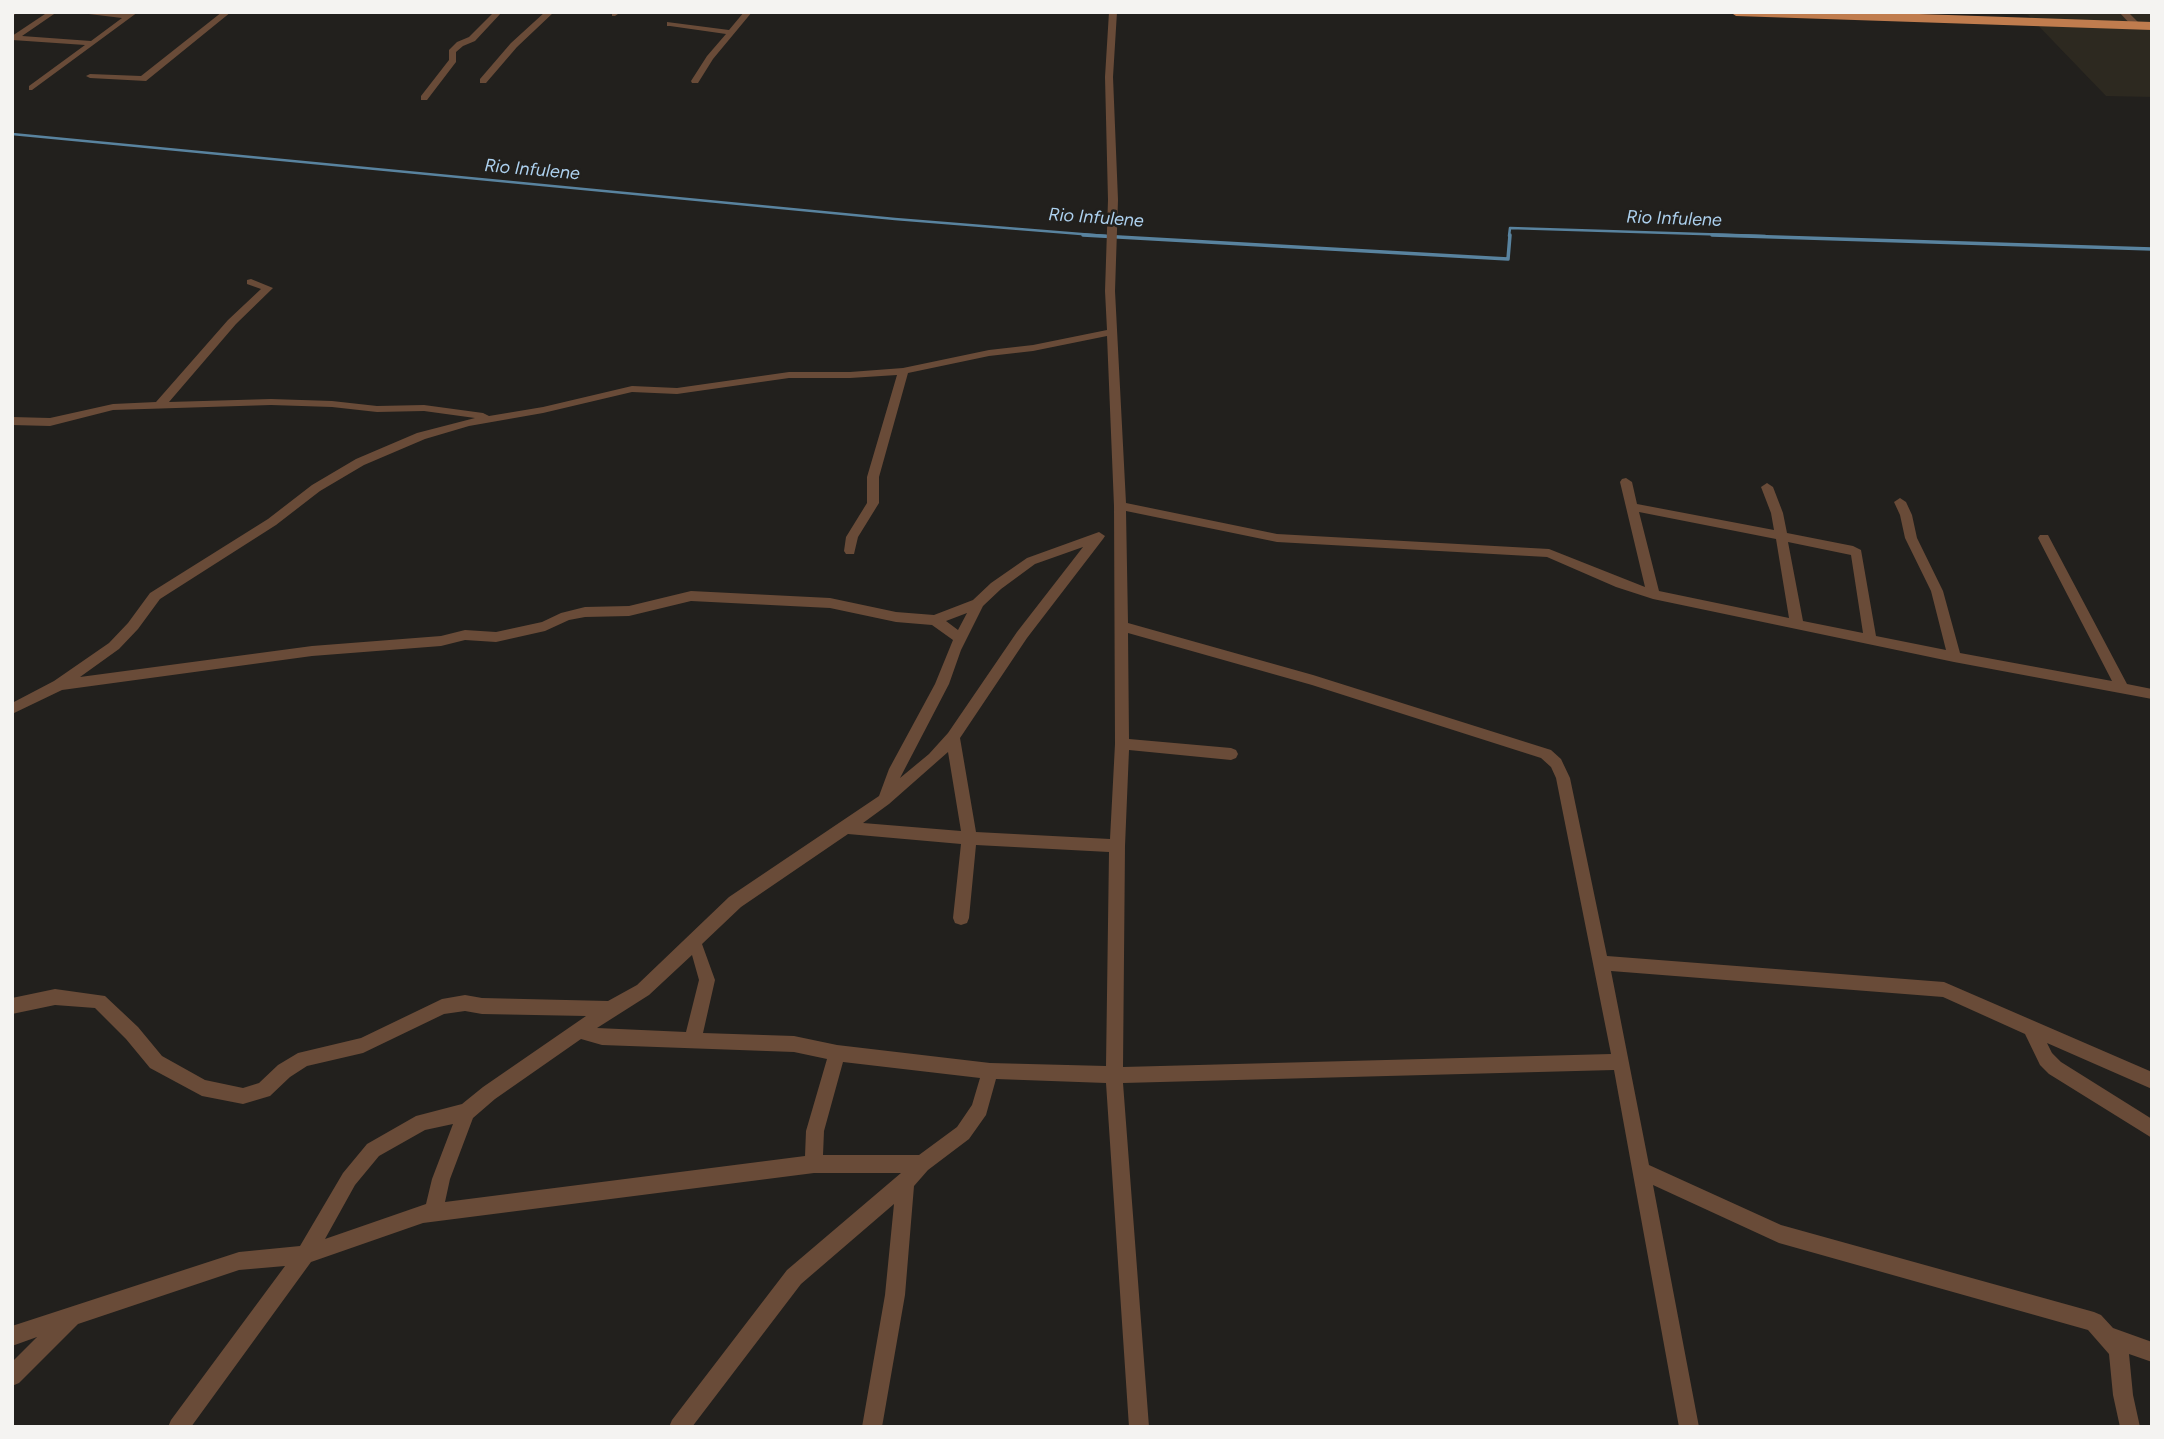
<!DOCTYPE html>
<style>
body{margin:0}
#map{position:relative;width:2164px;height:1439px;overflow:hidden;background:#22201d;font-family:Figtree,sans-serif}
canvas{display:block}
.frame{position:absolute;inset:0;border:14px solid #f4f3f1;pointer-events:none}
</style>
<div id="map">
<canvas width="2164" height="1439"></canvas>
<div class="frame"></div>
</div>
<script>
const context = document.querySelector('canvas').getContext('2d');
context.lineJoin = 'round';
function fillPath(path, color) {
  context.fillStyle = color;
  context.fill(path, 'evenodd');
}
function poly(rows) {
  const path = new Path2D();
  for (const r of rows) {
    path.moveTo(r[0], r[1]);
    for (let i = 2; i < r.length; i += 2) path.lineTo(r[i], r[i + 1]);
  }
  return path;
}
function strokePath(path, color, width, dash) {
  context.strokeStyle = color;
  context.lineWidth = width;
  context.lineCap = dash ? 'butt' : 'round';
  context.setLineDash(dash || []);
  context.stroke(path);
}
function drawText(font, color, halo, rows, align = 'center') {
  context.font = font + ' Figtree,sans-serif';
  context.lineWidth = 5;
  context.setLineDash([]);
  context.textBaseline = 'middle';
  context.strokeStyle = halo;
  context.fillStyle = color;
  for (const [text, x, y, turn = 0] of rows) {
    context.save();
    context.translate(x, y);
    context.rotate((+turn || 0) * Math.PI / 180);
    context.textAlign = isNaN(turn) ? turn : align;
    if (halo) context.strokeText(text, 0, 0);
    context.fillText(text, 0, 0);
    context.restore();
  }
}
fillPath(poly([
 [2007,12,2152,12,2152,97,2106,96,2028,15]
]), '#2d2920');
strokePath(poly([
 [12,134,895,219,1106,236],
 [1509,236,1510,228,1765,236]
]), '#59839f', 2.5);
strokePath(poly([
 [1083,235,1508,259,1510,235],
 [1712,235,2152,249]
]), '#59839f', 3.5);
fillPath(poly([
 [12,12,19,12,12,16,12,12],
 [48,12,57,12,22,36,91,41,122,18,72,12,138,12,32,90,29,90,29,86,85,45,12,40,12,36,48,12],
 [222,12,231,12,146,81,90,78,86,76,90,74,141,76,222,12],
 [494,12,502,12,475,41,463,46,456,52,456,62,427,100,421,100,421,96,449,60,449,50,457,42,469,37,494,12],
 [545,12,554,12,517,47,486,83,480,83,480,79,511,43,545,12],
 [612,12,621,12,615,16,612,16,612,12],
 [744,12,752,12,713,59,698,83,692,83,691,81,707,56,726,34,670,26,667,26,667,22,729,30,744,12],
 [1109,12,1117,12,1113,77,1118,200,1115,291,1126,503,1277,534,1549,549,1645,587,1620,482,1622,479,1626,478,1632,482,1637,504,1774,530,1771,513,1761,487,1767,483,1773,487,1783,513,1787,533,1853,546,1861,550,1876,636,1946,650,1931,591,1905,538,1900,515,1894,502,1900,498,1906,502,1912,515,1917,538,1943,591,1960,653,2112,681,2038,538,2040,535,2048,535,2127,684,2152,689,2152,699,1954,662,1653,599,1616,587,1547,557,1277,542,1126,511,1128,623,1313,675,1551,750,1561,759,1570,778,1607,956,1944,982,2152,1072,2152,1089,2047,1043,2052,1053,2061,1062,2152,1119,2152,1138,2049,1074,2040,1065,2025,1034,1943,997,1611,971,1649,1165,1781,1225,2094,1312,2101,1315,2113,1328,2152,1342,2152,1362,2129,1354,2133,1395,2140,1427,2120,1427,2113,1395,2109,1354,2088,1330,1779,1243,1653,1185,1699,1427,1679,1427,1614,1070,1123,1083,1149,1427,1129,1427,1106,1083,996,1079,986,1115,969,1139,928,1170,914,1186,905,1295,882,1427,862,1427,885,1295,894,1204,801,1284,692,1427,669,1427,672,1420,787,1270,901,1173,814,1173,423,1223,311,1262,191,1427,168,1427,171,1420,285,1266,239,1270,78,1324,19,1383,12,1386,12,1362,37,1337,12,1346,12,1326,239,1252,300,1246,343,1173,367,1144,416,1116,462,1104,483,1087,586,1016,482,1014,465,1011,444,1014,363,1053,307,1066,290,1077,270,1096,243,1104,202,1096,150,1068,126,1039,95,1008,55,1005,12,1014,12,998,55,989,105,996,138,1027,162,1056,205,1080,243,1088,259,1083,278,1065,298,1053,361,1038,442,999,465,995,482,998,608,1001,637,985,729,897,879,796,889,769,935,684,953,640,932,625,896,622,830,608,691,601,629,616,585,617,569,620,545,631,496,642,465,640,441,646,312,656,62,690,12,714,12,703,54,681,109,643,128,623,150,593,268,519,312,485,356,459,417,433,475,418,424,411,377,412,332,407,271,405,113,410,50,426,12,425,12,417,50,418,113,404,156,402,228,320,261,289,247,284,247,280,251,279,273,288,236,324,169,402,271,399,332,401,377,406,424,405,483,413,489,416,543,407,632,386,677,388,789,372,850,372,903,368,989,350,1033,345,1107,330,1105,291,1108,200,1105,77,1109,12],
 [1107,336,1114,506,1115,744,1110,839,976,832,960,738,1027,638,1103,539,1105,536,1099,532,1027,558,991,583,973,600,934,615,896,612,830,598,691,591,629,606,585,607,561,613,542,622,496,632,465,630,441,636,312,646,80,677,119,649,138,629,160,599,276,525,320,491,364,465,425,439,469,426,543,413,632,392,677,394,789,378,850,378,897,375,867,477,867,503,846,537,844,551,846,554,854,554,858,537,879,503,879,477,908,373,989,356,1033,351,1107,336],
 [1639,512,1776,539,1789,618,1659,591,1639,512],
 [1788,542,1851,555,1863,633,1803,621,1788,542],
 [1083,547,1017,632,948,733,929,754,900,778,949,684,961,650,983,606,1001,589,1035,564,1083,547],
 [967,613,958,630,946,621,967,613],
 [1128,633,1312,685,1541,758,1551,767,1556,778,1611,1054,1123,1067,1125,846,1129,750,1231,760,1236,758,1238,754,1236,750,1231,748,1129,739,1128,633],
 [948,752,961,831,863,823,889,804,948,752],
 [848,834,961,844,953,918,955,923,961,925,967,923,969,918,976,845,1109,852,1106,1066,990,1063,837,1045,794,1036,703,1033,715,980,702,944,741,907,848,834],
 [692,955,699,980,686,1032,597,1028,649,995,692,955],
 [581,1039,602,1045,794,1052,827,1059,806,1131,805,1156,445,1202,450,1179,473,1118,495,1099,581,1039],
 [843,1062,980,1078,972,1105,957,1127,919,1155,823,1155,824,1131,843,1062],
 [453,1124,432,1179,426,1204,325,1239,355,1185,379,1156,425,1130,453,1124],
 [2119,12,2128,12,2140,24,2140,28,2134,28,2119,12]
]), '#694b38');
fillPath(poly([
 [1730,12,1861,12,2152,22,2152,30,1736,16,1730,12]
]), '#c07c4e');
drawText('italic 18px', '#add1ef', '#22201d', [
 ["Rio Infulene",532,170,5],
 ["Rio Infulene",1096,218,4],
 ["Rio Infulene",1674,219,2]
]);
</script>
